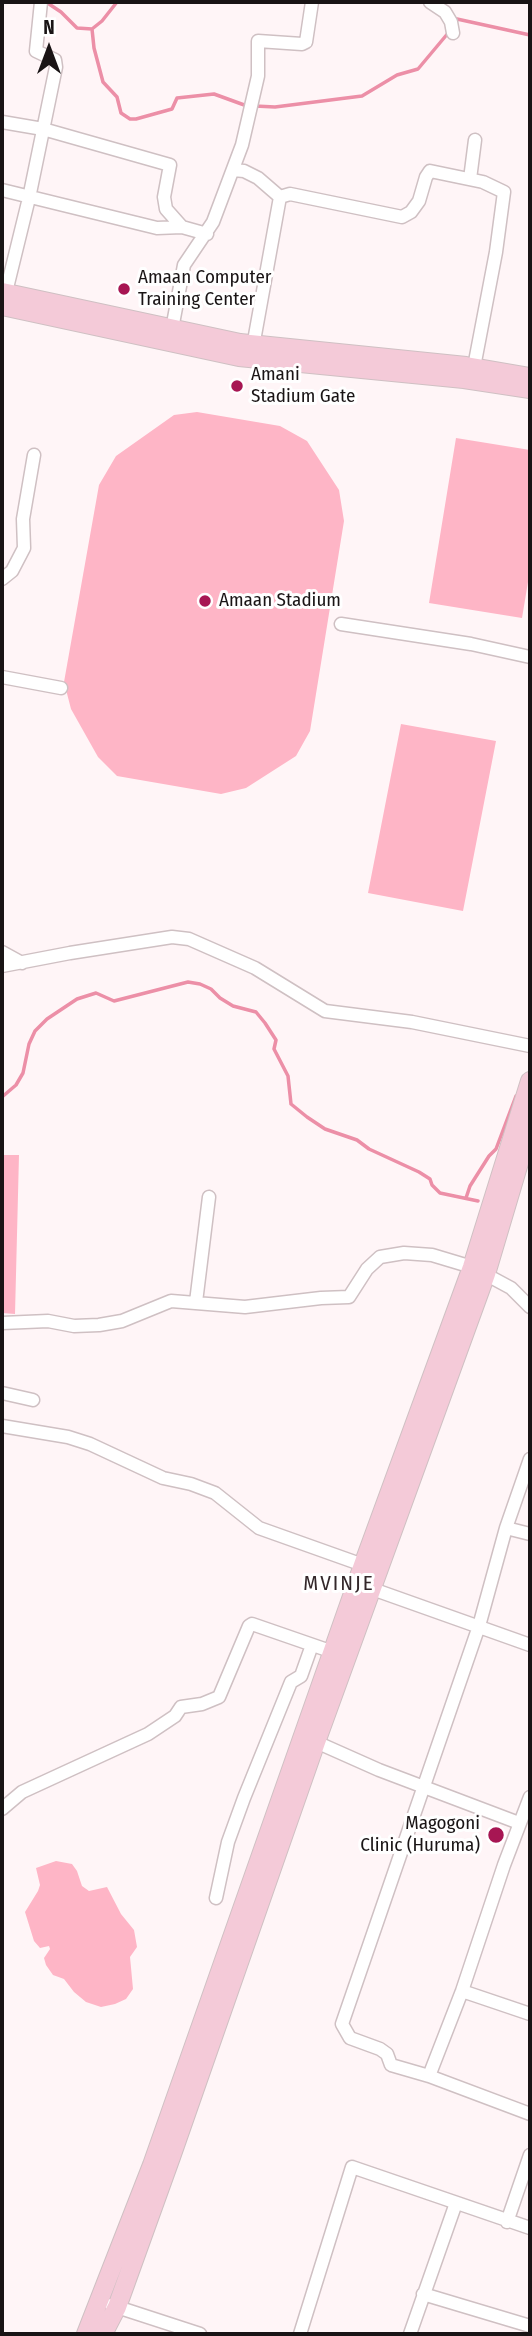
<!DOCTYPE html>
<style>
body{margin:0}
#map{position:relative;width:532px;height:2336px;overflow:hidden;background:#fff5f7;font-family:"Fira Sans Condensed",sans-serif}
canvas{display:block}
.frame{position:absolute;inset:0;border:4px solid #191415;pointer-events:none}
.north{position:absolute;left:14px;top:14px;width:70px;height:70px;-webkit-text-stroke:5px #fff;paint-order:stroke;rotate:0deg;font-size:19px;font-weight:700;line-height:28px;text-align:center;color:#191415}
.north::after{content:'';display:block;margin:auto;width:24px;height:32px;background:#191415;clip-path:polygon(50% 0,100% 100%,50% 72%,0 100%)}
</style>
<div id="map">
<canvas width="532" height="2336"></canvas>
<div class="frame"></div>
<div class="north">N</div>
</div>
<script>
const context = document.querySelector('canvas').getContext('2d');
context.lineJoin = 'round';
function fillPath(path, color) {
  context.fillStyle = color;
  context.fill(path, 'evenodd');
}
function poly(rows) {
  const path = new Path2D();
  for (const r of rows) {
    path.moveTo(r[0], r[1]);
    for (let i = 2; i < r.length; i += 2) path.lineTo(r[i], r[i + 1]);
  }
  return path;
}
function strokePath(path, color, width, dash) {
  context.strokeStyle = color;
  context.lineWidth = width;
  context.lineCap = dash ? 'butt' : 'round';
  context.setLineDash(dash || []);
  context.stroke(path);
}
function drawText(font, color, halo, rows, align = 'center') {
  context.font = font + ' "Fira Sans Condensed",sans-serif';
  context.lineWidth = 6;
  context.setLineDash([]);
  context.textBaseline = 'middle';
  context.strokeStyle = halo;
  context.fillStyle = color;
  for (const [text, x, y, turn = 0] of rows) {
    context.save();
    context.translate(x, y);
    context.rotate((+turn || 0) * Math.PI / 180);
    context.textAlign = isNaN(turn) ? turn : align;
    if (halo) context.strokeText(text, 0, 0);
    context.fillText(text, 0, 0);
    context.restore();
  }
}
fillPath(poly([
 [197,412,280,426,307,441,339,490,344,521,310,731,296,756,246,788,221,794,117,776,98,757,71,709,64,682,99,485,116,456,174,415],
 [456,438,530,450,530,570,522,618,429,603],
 [401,724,496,741,463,911,368,893],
 [2,1155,19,1155,15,1314,2,1313],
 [56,1861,72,1864,77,1871,82,1886,89,1891,107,1887,121,1914,134,1930,137,1947,130,1957,133,1989,126,1999,115,2004,101,2007,86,2002,74,1992,64,1979,53,1975,46,1965,44,1958,50,1949,49,1946,40,1948,34,1941,25,1912,38,1891,40,1885,36,1868]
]), '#feb5c6');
strokePath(poly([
 [46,2,61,12,77,28,92,29,102,21,117,2],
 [455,22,457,19,530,35],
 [92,29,94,48,103,82,117,97,121,113,130,119,136,119,172,109,177,98,214,94,247,106],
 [255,106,275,107,362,96,397,75,418,69,449,32],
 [2,1097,16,1085,23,1073,29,1044,35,1031,47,1019,77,999,96,993,114,1001,188,982,200,984,211,989,220,998,233,1006,256,1012,265,1023,276,1040,274,1049,288,1076,291,1104,307,1117,325,1129,357,1140,369,1149,419,1172,430,1179,432,1185,440,1193,478,1201],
 [466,1198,470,1186,489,1156,496,1149,516,1096]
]), '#ec8fa7', 3.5);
const street = poly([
 [430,2,445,12,451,22,453,33],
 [2,122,43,129,170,165,164,197,166,209,182,227,207,234],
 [233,170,244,171,258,178,280,197,252,352],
 [470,179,475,140],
 [2,190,157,228,182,227],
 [280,197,290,194,402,217,411,212,419,201,426,177,430,171,483,182,504,192,496,252,474,367],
 [6,292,29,198,56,67,55,60,36,51,41,2],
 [172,329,184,265,213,222,242,145,258,76,258,41,302,44,306,42,312,2],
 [2,579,12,571,24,548,23,519,34,455],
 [341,624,471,644,530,657],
 [2,677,61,688],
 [2,952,22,963],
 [2,966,70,953,172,937,189,939,255,968,325,1011,412,1022,530,1046],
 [196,1302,209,1197],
 [2,1323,48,1321,74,1326,99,1325,122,1321,171,1301,245,1307,321,1298,349,1297,367,1269,380,1257,404,1253,432,1255,472,1267,511,1288,530,1307],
 [2,1393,33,1400],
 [2,1426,68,1437,90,1444,163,1478,191,1484,215,1493,259,1528,363,1565],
 [530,1459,506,1528,479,1626,342,2024,350,2038,380,2049,387,2054,391,2065,429,2076,530,2114],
 [506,1528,530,1534],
 [364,1586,530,1645],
 [316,1742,379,1770,519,1823],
 [2,1809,22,1792,148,1734,175,1716,181,1707,202,1704,219,1697,249,1626,252,1624,333,1652],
 [216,1898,228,1842,244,1798,291,1682,301,1676,312,1645],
 [462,1991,530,2014],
 [429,2076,462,1991,504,1865,530,1797],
 [507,2222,530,2155],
 [423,2294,530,2326],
 [111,2305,200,2334],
 [300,2334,352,2167,530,2228],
 [410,2334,456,2203]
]);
const secondary = poly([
 [2,292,240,343,466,366,530,377],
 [2,306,239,357,464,379,530,389],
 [86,2334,152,2165,363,1565,472,1267,530,1081],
 [103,2334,117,2307,171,2157,316,1742,486,1274,530,1126]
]);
strokePath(street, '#cfc0c3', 15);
strokePath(secondary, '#cfc0c3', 20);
strokePath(street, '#fff', 12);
strokePath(secondary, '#f4cad8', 18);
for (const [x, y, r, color] of [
 [124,289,7,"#a71653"],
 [237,386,7,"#a71653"],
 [205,601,7,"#a71653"],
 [496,1835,9,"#a71653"]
]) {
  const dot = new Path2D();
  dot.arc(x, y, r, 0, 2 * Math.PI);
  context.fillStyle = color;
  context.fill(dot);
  strokePath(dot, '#fff', 2.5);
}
drawText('19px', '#191415', '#fff', [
 ["Amaan Computer",138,278],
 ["Training Center",138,300],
 ["Amani",251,375],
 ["Stadium Gate",251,397],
 ["Amaan Stadium",219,601],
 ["Magogoni",480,1824,"right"],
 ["Clinic (Huruma)",480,1846,"right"]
], 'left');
context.letterSpacing = '2px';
drawText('21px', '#33272a', '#fff', [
 ["MVINJE",339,1584]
]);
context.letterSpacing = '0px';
</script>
